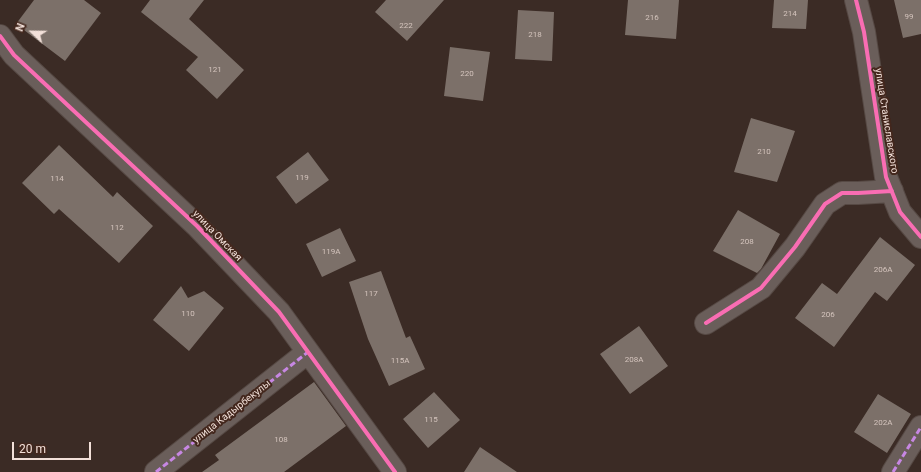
<!DOCTYPE html>
<meta charset="utf-8">
<style>
body{margin:0}
#map{position:relative;width:921px;height:472px;overflow:hidden;background:#3b2b25;font-family:Roboto,sans-serif}
canvas{display:block}
.north{position:absolute;left:12px;top:12px;width:40px;height:40px;-webkit-text-stroke:3px #43271d;paint-order:stroke;rotate:292deg;font-size:11px;font-weight:700;line-height:16px;text-align:center;color:#f2e0d9}
.north::after{content:'';display:block;margin:auto;width:14px;height:18px;background:#f2e0d9;clip-path:polygon(50% 0,100% 100%,50% 72%,0 100%)}
.scale{position:absolute;left:12px;top:442px;width:79px;height:18px;box-sizing:border-box;border:2px solid #f2e0d9;border-top:0;padding-left:5px;font-size:12px;line-height:14px;white-space:nowrap;color:#f2e0d9;-webkit-text-stroke:3px #43271d;paint-order:stroke}
</style>
<div id="map">
<canvas width="921" height="472"></canvas>
<div class="north">N</div>
<div class="scale">20 m</div>
</div>
<script>
const context = document.querySelector('canvas').getContext('2d');
context.lineJoin = 'round';
function fillPath(path, color) {
  context.fillStyle = color;
  context.fill(path, 'evenodd');
}
function poly(rows) {
  const path = new Path2D();
  for (const r of rows) {
    path.moveTo(r[0], r[1]);
    for (let i = 2; i < r.length; i += 2) path.lineTo(r[i], r[i + 1]);
  }
  return path;
}
function strokePath(path, color, width, dash) {
  context.strokeStyle = color;
  context.lineWidth = width;
  context.lineCap = dash ? 'butt' : 'round';
  context.setLineDash(dash || []);
  context.stroke(path);
}
function drawText(font, color, halo, rows, align = 'center') {
  context.font = font + ' Roboto,sans-serif';
  context.lineWidth = 4;
  context.setLineDash([]);
  context.textBaseline = 'middle';
  context.strokeStyle = halo;
  context.fillStyle = color;
  for (const [text, x, y, turn = 0] of rows) {
    context.save();
    context.translate(x, y);
    context.rotate((+turn || 0) * Math.PI / 180);
    context.textAlign = isNaN(turn) ? turn : align;
    if (halo) context.strokeText(text, 0, 0);
    context.fillText(text, 0, 0);
    context.restore();
  }
}
fillPath(poly([
 [34,0,84,0,101,13,65,61,16,24],
 [150,0,204,0,189,19,244,70,217,99,186,70,198,57,141,12],
 [386,0,444,0,407,41,375,12],
 [628,0,679,0,676,39,625,35],
 [774,0,808,0,806,29,772,28],
 [894,0,921,0,921,34,903,38],
 [518,10,554,12,552,61,515,59],
 [450,47,490,52,483,101,444,96],
 [751,118,795,131,777,182,734,172],
 [59,145,113,197,117,192,153,226,119,263,59,209,54,214,22,183],
 [308,152,329,180,296,204,276,177],
 [738,210,780,234,761,269,757,273,713,251],
 [340,228,356,261,322,277,306,244],
 [880,237,915,265,887,301,875,292,834,347,795,318,822,283,837,294],
 [381,271,406,338,410,336,425,369,389,386,368,339,349,282],
 [181,286,188,298,204,291,224,308,189,351,153,320],
 [639,326,668,366,630,394,600,354],
 [314,382,346,426,284,472,202,472,219,460,215,455],
 [434,392,460,420,428,448,403,419],
 [878,394,911,414,887,453,854,432],
 [480,447,517,472,464,472]
]), '#7c7069');
const street = poly([
 [856,0,864,32,886,177,900,212,921,237],
 [0,36,14,55,197,226,279,312,395,472],
 [706,323,761,288,795,247,825,204,842,193,858,193,892,191],
 [156,472,308,352],
 [893,472,921,427]
]);
strokePath(street, '#564944', 24);
strokePath(street, '#6a5e5a', 22);
strokePath(poly([
 [156,472,308,352],
 [893,472,921,427]
]), '#c787e3', 3, [6, 3]);
strokePath(poly([
 [856,0,864,32,886,177,900,212,921,237],
 [0,36,14,55,197,226,279,312,395,472],
 [706,323,761,288,795,247,825,204,842,193,858,193,892,191]
]), '#f96db3', 4);
drawText('8px', '#d4c4bd', null, [
 ["214",790,14],
 ["99",909,17],
 ["216",652,18],
 ["222",406,26],
 ["218",535,35],
 ["121",215,70],
 ["220",467,74],
 ["210",764,152],
 ["119",302,178],
 ["114",57,179],
 ["112",117,228],
 ["208",747,242],
 ["119А",331,252],
 ["206А",883,270],
 ["117",371,294],
 ["110",188,314],
 ["206",828,315],
 ["208А",634,360],
 ["115А",400,361],
 ["115",431,420],
 ["202А",883,423],
 ["108",281,440]
]);
drawText('10px', '#f2e0d9', '#43271d', [
 ["улица Станиславского",886,121,81],
 ["улица Омская",217,236,46],
 ["улица Кадырбекулы",232,412,-38]
]);
</script>
